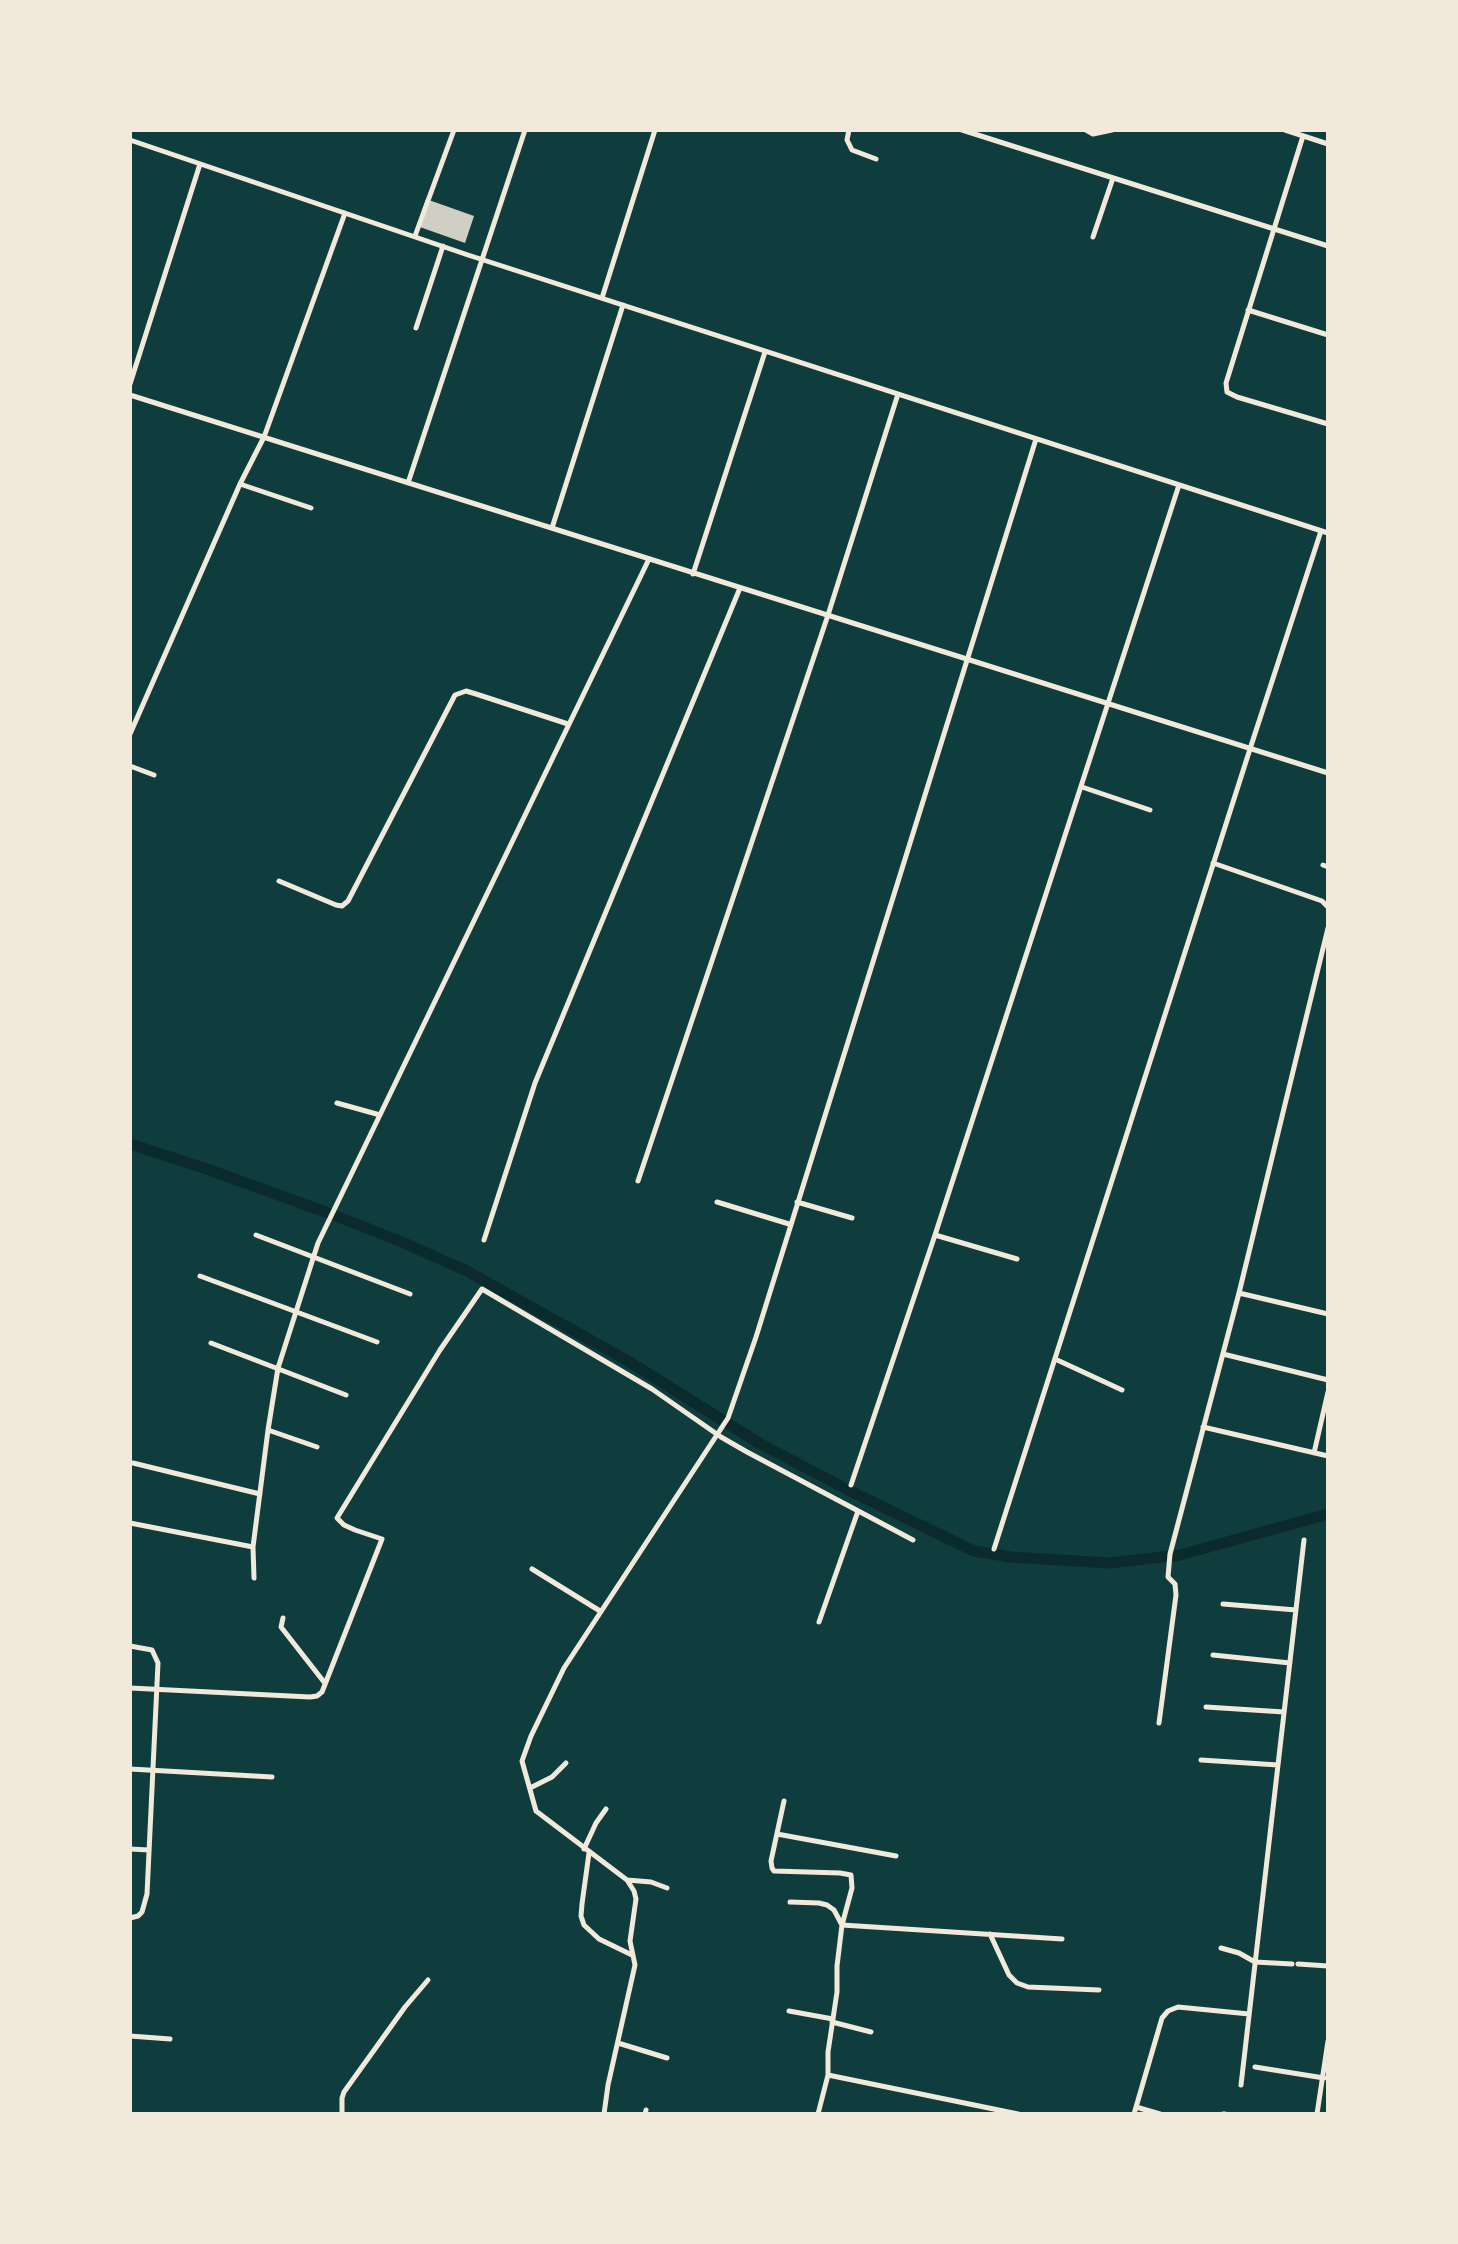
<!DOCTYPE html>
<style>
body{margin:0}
#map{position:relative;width:1458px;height:2244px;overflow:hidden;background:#0f3d3e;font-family:"Archivo Narrow",sans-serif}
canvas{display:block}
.frame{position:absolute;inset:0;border:132px solid #f1e9da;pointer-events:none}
</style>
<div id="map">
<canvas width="1458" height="2244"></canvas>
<div class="frame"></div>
</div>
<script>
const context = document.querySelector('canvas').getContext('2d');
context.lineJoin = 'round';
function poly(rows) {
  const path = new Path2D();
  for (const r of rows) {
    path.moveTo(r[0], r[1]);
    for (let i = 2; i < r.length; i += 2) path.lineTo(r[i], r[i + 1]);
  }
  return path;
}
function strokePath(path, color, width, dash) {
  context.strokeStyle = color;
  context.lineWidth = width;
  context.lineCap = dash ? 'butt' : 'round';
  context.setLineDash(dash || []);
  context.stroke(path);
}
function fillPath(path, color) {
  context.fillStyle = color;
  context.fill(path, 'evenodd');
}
strokePath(poly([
 [130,1144,207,1169,331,1214,402,1242,467,1271,628,1361,759,1443,854,1493,974,1551,1011,1557,1109,1563,1180,1555,1328,1514]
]), '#0a2a2b', 11);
fillPath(poly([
 [426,199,474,216,465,243,417,226]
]), '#cfcfc3');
strokePath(poly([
 [849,130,847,140,852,150,876,159],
 [962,130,1328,246],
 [1086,130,1093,134,1112,130],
 [1285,130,1328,144],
 [1303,136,1226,383,1227,392,1237,397,1328,424],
 [130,140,468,255,1328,533],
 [415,236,454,130],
 [1093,237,1113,178],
 [602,298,655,130],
 [1248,310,1328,335],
 [416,328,443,246],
 [130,384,200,164],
 [130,395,1328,773],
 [408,483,525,130],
 [240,484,311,508],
 [552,528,623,305],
 [693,574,765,352],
 [130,734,240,484,264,437,345,213],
 [130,766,154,775],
 [1082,787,1150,810],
 [1213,863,1322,901,1328,907],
 [1323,865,1328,867],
 [279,881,336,905,342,906,348,901,455,695,466,691,476,694,568,724],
 [337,1103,380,1115],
 [638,1181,828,615,898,394],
 [717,1202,789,1224],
 [797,1202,852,1218],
 [256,1235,410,1294],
 [935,1235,1017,1259],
 [484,1240,535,1083,740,588],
 [200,1276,377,1342],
 [1239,1293,1328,1314],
 [211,1343,346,1395],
 [1223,1354,1328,1380],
 [1055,1359,1122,1390],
 [1203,1427,1328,1456],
 [268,1430,317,1447],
 [1314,1453,1328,1392],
 [133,1463,260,1494],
 [851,1485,935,1235,1179,485],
 [130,1523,253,1547],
 [994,1549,1250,749,1321,531],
 [532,1569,600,1611],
 [254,1578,253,1547,268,1430,278,1368,318,1243,649,559],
 [1223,1604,1296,1610],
 [283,1618,281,1627,324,1682],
 [819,1622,858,1511],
 [130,1646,152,1650,158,1663,147,1894,142,1912,138,1916,130,1918],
 [1213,1655,1290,1663],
 [130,1688,310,1697,317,1696,322,1692,382,1539,355,1530,344,1525,337,1518,440,1350,482,1289,652,1389,721,1437,747,1452,913,1540],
 [1206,1707,1284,1712],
 [1159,1723,1176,1595,1175,1584,1168,1577,1170,1554,1239,1293,1328,928],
 [1201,1760,1278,1765],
 [130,1769,272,1777],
 [530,1788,552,1777,566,1763],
 [784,1801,771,1861,772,1868,774,1871,840,1873,851,1875,852,1888,842,1925,1062,1939],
 [777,1834,896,1856],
 [130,1849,149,1850],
 [584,1849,596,1823,606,1809],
 [589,1853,582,1904,581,1916,584,1925,599,1939,632,1955],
 [627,1880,651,1882,667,1888],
 [790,1902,819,1903,827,1905,834,1910,842,1925,837,1966,837,1992,828,2052,828,2075,818,2114],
 [990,1934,1009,1975,1017,1983,1028,1987,1099,1990],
 [1221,1948,1239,1953,1255,1962,1292,1964],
 [1298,1964,1328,1966],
 [789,2011,833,2019],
 [832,2022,871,2032],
 [130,2036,170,2039],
 [618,2043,667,2058],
 [1255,2067,1324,2078],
 [828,2075,1018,2114],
 [1241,2085,1304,1540],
 [1136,2107,1160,2114],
 [342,2114,342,2098,344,2092,405,2007,428,1980],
 [604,2114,608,2085,635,1965,630,1941,636,1899,634,1891,627,1880,536,1811,522,1761,531,1736,564,1668,728,1418,756,1337,1036,439],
 [645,2114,646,2110],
 [1134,2114,1162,2018,1168,2011,1178,2007,1249,2014],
 [1223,2114,1225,2114],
 [1317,2114,1328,2041]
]), '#f1e9da', 5);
</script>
